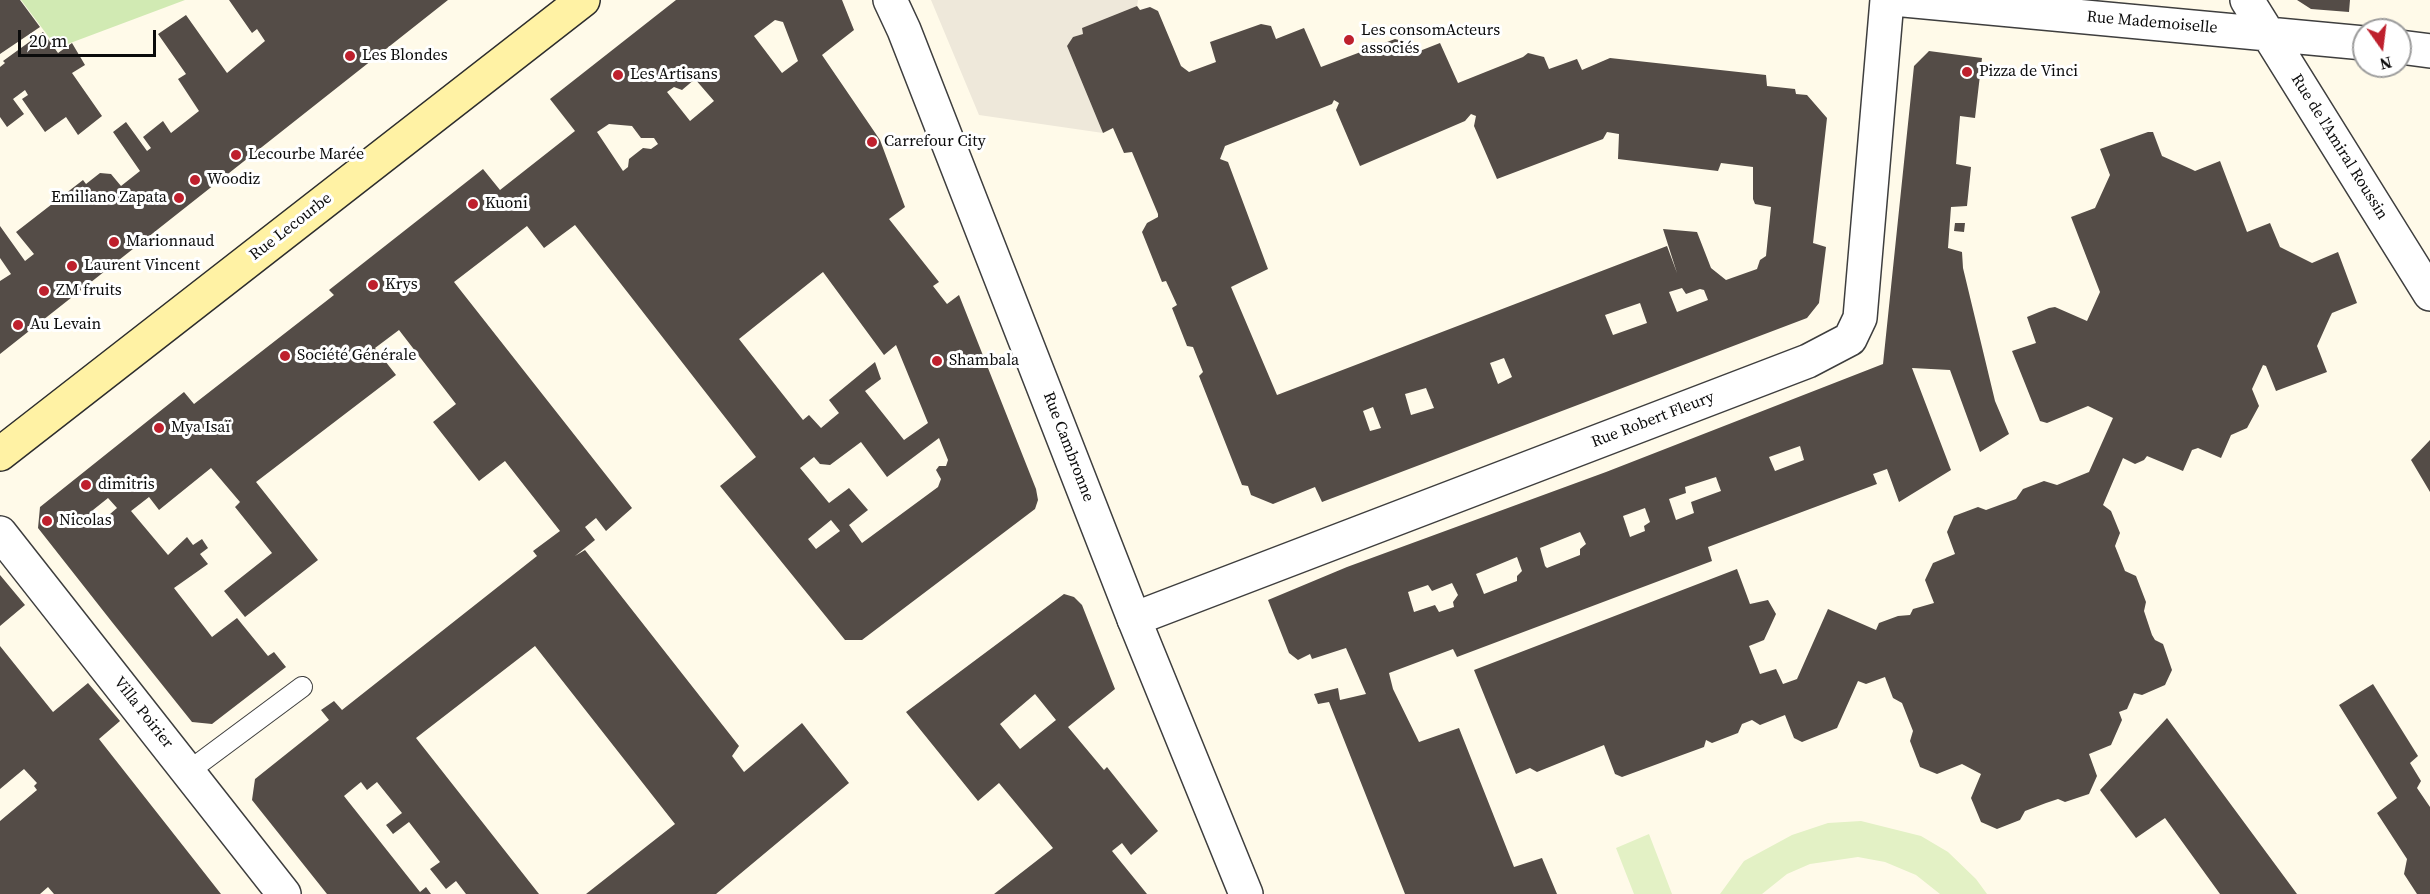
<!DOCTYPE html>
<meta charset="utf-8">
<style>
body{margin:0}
#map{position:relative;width:2430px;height:894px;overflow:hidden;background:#fffae9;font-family:"Source Serif 4",serif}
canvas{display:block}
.north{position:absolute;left:2352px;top:18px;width:60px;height:60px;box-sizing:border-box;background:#fff;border:2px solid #9d9d9d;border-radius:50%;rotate:166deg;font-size:16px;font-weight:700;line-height:24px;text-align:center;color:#0b0b0b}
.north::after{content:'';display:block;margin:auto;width:21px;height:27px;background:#be202d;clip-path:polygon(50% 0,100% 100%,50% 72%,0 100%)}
.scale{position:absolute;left:18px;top:30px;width:138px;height:27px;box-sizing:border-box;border:3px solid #0b0b0b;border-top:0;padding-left:8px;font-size:18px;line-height:21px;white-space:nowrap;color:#0b0b0b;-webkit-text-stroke:4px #fff;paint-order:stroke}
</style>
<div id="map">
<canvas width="2430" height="894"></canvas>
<div class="north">N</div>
<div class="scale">20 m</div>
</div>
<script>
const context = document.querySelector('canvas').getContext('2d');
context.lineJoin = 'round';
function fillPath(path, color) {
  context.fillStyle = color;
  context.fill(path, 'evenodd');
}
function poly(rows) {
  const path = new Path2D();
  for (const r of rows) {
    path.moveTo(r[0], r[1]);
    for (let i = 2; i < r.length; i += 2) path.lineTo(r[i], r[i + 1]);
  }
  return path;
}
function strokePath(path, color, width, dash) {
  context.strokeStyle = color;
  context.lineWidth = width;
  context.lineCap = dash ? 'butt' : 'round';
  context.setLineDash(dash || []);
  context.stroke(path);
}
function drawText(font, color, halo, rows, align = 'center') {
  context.font = font + ' "Source Serif 4",serif';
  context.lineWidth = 6;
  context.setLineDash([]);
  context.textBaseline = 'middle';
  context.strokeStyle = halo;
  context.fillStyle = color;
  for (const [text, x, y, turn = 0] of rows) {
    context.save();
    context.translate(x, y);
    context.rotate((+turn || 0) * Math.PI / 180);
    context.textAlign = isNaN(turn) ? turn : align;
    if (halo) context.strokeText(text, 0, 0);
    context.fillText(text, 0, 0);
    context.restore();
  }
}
fillPath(poly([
 [21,0,185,0,57,48]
]), '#d1eab3');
fillPath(poly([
 [1861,821,1921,836,1948,852,1976,879,1987,894,1940,894,1916,875,1885,862,1858,857,1810,864,1787,874,1762,894,1720,894,1744,861,1792,835,1828,823],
 [1649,834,1672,894,1634,894,1616,848]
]), '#e3f1c5');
fillPath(poly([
 [931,0,1138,0,1137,6,1082,28,1083,34,1073,37,1067,46,1103,133,979,115]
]), '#eee8da');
fillPath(poly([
 [0,0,20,0,40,27,0,54],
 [229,0,448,0,0,354,0,281,11,274,0,258,0,226,25,261,34,254,16,232,83,180,86,184,100,173,111,174,121,186,140,171,113,132,126,122,147,151,151,148,143,137,163,121,171,133,199,111,178,79,186,74,158,34,186,15,227,73,265,41,257,29,252,33],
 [676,0,842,0,854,30,822,55,880,140,905,207,889,219,939,282,933,286,947,304,959,295,1036,489,1038,500,1035,509,862,640,845,640,720,486,756,457,575,225,544,248,527,226,454,282,632,508,606,531,596,518,585,527,595,540,575,556,585,550,739,746,732,756,744,772,802,723,849,783,716,894,586,894,675,824,535,646,416,738,539,894,466,894,456,881,446,889,430,869,440,862,409,822,393,834,386,825,402,813,377,782,367,790,361,782,344,796,420,892,426,887,431,894,327,894,252,800,255,779,329,720,321,710,334,701,342,710,537,556,533,551,560,531,505,461,479,481,433,422,456,404,399,330,375,348,396,375,256,482,318,560,245,617,224,591,272,553,235,507,240,502,211,468,159,510,149,497,131,511,168,555,187,537,193,545,202,539,208,548,200,554,208,564,174,588,212,637,237,618,268,656,274,652,286,667,212,724,192,722,112,622,38,528,40,507,184,392,194,404,334,295,329,290,483,169,500,190,575,131,550,99],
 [775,20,783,22,798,61,782,73,754,36],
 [695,79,714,101,690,121,667,92,674,87,682,90],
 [609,124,632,126,641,138,654,138,658,144,651,149,643,148,629,159,628,167,623,171,597,132],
 [823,272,884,355,896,345,928,423,904,440,865,391,881,379,875,362,829,400,839,413,821,428,809,415,803,420,739,339],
 [939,438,948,460,946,466,939,466,936,470,941,479,938,487,862,543,849,525,868,510,849,488,829,503,800,468,814,457,820,464,830,465,861,442,887,477],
 [108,498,117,508,103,520,93,510],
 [831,520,840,531,816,549,808,539],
 [2297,0,2350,0,2349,12,2311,9],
 [1137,6,1140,10,1150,7,1158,11,1181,66,1189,72,1216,62,1210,42,1261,24,1271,26,1276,39,1304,28,1321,67,1395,39,1406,42,1412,54,1440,43,1458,83,1523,57,1528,53,1544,57,1549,69,1577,59,1582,70,1610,58,1766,75,1767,86,1795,89,1796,94,1807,95,1827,118,1813,243,1826,247,1819,303,1807,318,1322,502,1315,487,1273,504,1251,495,1248,486,1242,485,1199,376,1203,372,1193,347,1187,346,1172,308,1177,305,1166,281,1162,282,1142,232,1147,223,1158,217,1158,214,1132,152,1124,153,1113,128,1103,133,1067,46,1073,37,1083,34,1082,28],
 [1334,100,1339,103,1336,110,1360,166,1465,121,1471,114,1476,116,1474,126,1497,179,1603,139,1607,132,1619,134,1618,159,1718,171,1721,163,1753,167,1753,199,1755,204,1771,207,1766,256,1760,260,1757,269,1726,280,1711,268,1697,232,1663,229,1677,273,1667,246,1277,395,1231,287,1268,269,1228,162,1220,159,1225,146,1332,104],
 [1682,288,1686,294,1700,289,1704,290,1708,300,1677,312,1669,292],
 [1640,303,1647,323,1613,335,1605,315],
 [1504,358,1512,377,1498,384,1490,363],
 [1426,388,1434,408,1411,415,1405,394],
 [1373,407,1381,428,1370,431,1363,411],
 [43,32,58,53,72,43,85,65,72,73,102,116,78,135,66,117,45,132,22,99,28,95,25,90,13,99,24,114,7,127,0,117,0,67,5,63,3,61],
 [1929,51,1982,58,1975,118,1960,116,1956,164,1971,167,1967,206,1951,207,1948,248,1962,252,1963,268,1995,401,2009,434,1980,452,1950,370,1912,368,1951,470,1899,502,1887,469,1873,474,1877,484,1708,547,1712,561,1457,657,1453,649,1389,673,1393,689,1419,742,1459,728,1514,867,1542,858,1557,894,1405,894,1329,702,1318,704,1314,694,1338,688,1340,700,1366,694,1346,648,1312,659,1310,654,1298,660,1289,653,1268,600,1347,567,1606,472,1883,364,1914,66],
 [1800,446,1804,460,1775,471,1769,457],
 [1716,477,1721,491,1691,502,1694,513,1676,520,1669,499,1686,493,1685,487],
 [1645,508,1650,522,1644,526,1645,531,1630,537,1623,516],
 [1580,532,1586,544,1580,549,1580,555,1547,568,1545,566,1540,548],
 [1517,557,1522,571,1517,576,1517,581,1484,594,1476,574],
 [1452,583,1458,595,1453,602,1454,607,1439,612,1435,605,1414,612,1408,592,1428,585,1432,591],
 [2148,132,2153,132,2162,156,2191,169,2195,171,2220,161,2247,232,2270,223,2280,247,2312,263,2338,252,2357,303,2332,313,2330,317,2317,346,2327,372,2276,391,2266,366,2263,365,2252,389,2259,406,2247,428,2231,435,2221,458,2198,448,2192,450,2183,471,2147,456,2144,460,2135,464,2123,458,2103,505,2111,511,2120,533,2115,546,2125,571,2136,576,2146,602,2144,611,2152,635,2155,640,2163,644,2172,670,2165,685,2142,695,2134,693,2127,709,2119,712,2122,720,2111,745,2089,754,2097,776,2089,794,2065,802,2058,799,2046,803,2025,811,2020,820,1997,829,1981,822,1971,798,1981,774,1962,764,1937,774,1920,767,1910,741,1913,731,1902,703,1893,698,1885,677,1866,684,1858,681,1837,728,1802,742,1794,738,1785,715,1760,725,1752,720,1742,724,1738,733,1712,743,1706,740,1704,747,1622,777,1615,774,1604,745,1537,772,1530,768,1516,774,1474,670,1737,569,1750,604,1768,600,1776,614,1764,640,1749,646,1760,674,1776,669,1783,684,1797,679,1828,609,1876,630,1879,623,1898,616,1910,615,1913,609,1934,603,1925,580,1933,563,1955,554,1947,532,1954,516,1978,507,1986,510,2016,499,2023,489,2044,481,2057,485,2089,472,2113,418,2088,406,2047,423,2040,421,2012,351,2036,343,2027,317,2049,308,2055,307,2087,321,2100,292,2071,217,2095,208,2110,175,2100,149],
 [1955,223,1965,223,1964,232,1954,231],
 [2430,440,2430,492,2411,460],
 [0,575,25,605,0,626],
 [1064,594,1074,597,1082,605,1115,689,1068,727,1104,770,1107,767,1158,831,1131,855,1122,843,1112,851,1147,894,994,894,1053,848,999,783,978,801,906,712],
 [1035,694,1056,720,1020,749,1000,724],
 [0,646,53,712,88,683,120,721,99,739,221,894,54,894,48,887,40,894,0,894,0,821,37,790,34,786,37,783,24,769,0,789],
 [2373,684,2418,756,2410,763,2421,781,2417,788,2430,807,2430,894,2417,894,2404,874,2407,859,2377,813,2397,798,2339,705],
 [2167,718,2297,894,2220,894,2165,818,2136,838,2100,790]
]), '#544c47');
const service = poly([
 [189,771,302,687]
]);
const minor = poly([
 [1904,0,2364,43],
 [2247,0,2430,294],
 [2400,47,2430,51],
 [0,533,284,894],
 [1134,619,1808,361,1850,339,1860,318,1887,0]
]);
const tertiary = poly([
 [890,0,904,30,1134,619,1246,894]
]);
const secondary = poly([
 [0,454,583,0]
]);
strokePath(service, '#3e3e3e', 22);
strokePath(minor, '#3e3e3e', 36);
strokePath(tertiary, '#3e3e3e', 36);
strokePath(secondary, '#2d2d2d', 36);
strokePath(service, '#fff', 20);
strokePath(minor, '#fff', 33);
strokePath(tertiary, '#fff', 33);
strokePath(secondary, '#fff2a4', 33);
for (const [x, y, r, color] of [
 [1349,40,6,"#be202d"],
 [350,56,6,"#be202d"],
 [1967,72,6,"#be202d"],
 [618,75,6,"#be202d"],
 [872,142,6,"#be202d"],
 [236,155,6,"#be202d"],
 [195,180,6,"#be202d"],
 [179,198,6,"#be202d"],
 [473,204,6,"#be202d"],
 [114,242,6,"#be202d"],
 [72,266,6,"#be202d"],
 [373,285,6,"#be202d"],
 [44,291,6,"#be202d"],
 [18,325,6,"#be202d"],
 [285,356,6,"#be202d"],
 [937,361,6,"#be202d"],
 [159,428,6,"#be202d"],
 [86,485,6,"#be202d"],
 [47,521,6,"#be202d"]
]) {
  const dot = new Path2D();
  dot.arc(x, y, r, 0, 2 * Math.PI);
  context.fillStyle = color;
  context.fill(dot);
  strokePath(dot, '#fff', 2);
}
drawText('16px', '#0b0b0b', '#fff', [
 ["Rue Mademoiselle",2152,23,5],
 ["Rue de l'Amiral Roussin",2339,147,58],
 ["Rue Lecourbe",291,227,-38],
 ["Rue Robert Fleury",1653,420,-21],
 ["Rue Cambronne",1068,447,69],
 ["Villa Poirier",143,713,52]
]);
drawText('16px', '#0b0b0b', '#fff', [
 ["Les consomActeurs",1361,31],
 ["associés",1361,49],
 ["Les Blondes",362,56],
 ["Pizza de Vinci",1979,72],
 ["Les Artisans",630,75],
 ["Carrefour City",884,142],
 ["Lecourbe Marée",248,155],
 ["Woodiz",207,180],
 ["Emiliano Zapata",167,198,"right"],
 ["Kuoni",485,204],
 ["Marionnaud",126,242],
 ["Laurent Vincent",84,266],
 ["Krys",385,285],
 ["ZM fruits",56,291],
 ["Au Levain",30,325],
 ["Société Générale",297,356],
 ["Shambala",949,361],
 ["Mya Isaï",171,428],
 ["dimitris",98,485],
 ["Nicolas",59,521]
], 'left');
</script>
